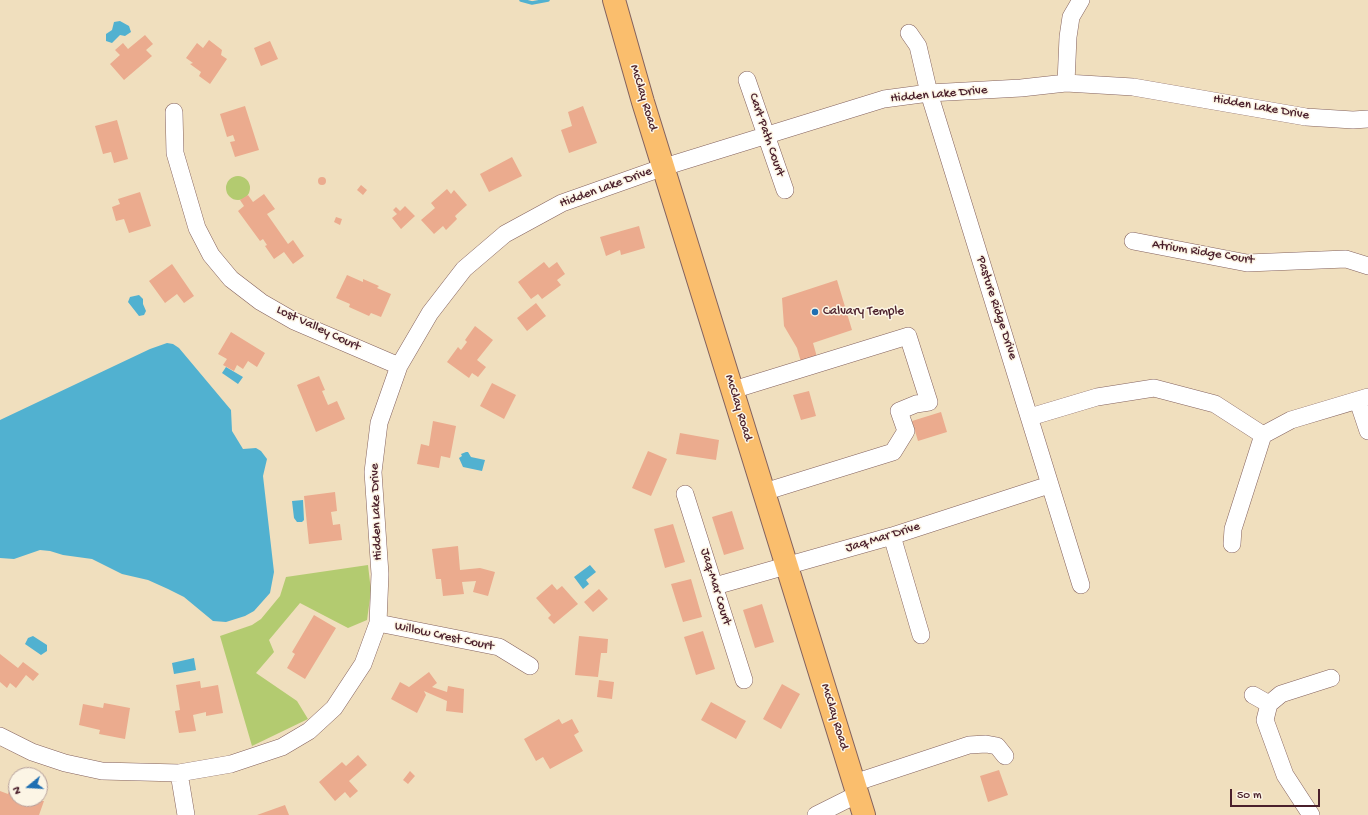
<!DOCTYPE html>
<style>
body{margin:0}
#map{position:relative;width:1368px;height:815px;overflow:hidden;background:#f0dfbe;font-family:"Gochi Hand",sans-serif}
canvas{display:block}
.north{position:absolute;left:8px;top:767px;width:40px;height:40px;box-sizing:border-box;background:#fcf5e5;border:1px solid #b59f9b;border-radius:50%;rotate:252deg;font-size:11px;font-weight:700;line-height:16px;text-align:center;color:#4a1f2b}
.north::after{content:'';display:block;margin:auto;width:14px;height:18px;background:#1f6fb2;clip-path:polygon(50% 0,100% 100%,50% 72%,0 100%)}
.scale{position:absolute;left:1230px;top:789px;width:90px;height:18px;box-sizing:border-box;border:2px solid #4a1f2b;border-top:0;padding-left:5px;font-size:12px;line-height:14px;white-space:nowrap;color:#4a1f2b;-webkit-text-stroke:3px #fcf5e5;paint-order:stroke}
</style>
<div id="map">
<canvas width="1368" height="815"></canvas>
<div class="north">N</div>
<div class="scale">50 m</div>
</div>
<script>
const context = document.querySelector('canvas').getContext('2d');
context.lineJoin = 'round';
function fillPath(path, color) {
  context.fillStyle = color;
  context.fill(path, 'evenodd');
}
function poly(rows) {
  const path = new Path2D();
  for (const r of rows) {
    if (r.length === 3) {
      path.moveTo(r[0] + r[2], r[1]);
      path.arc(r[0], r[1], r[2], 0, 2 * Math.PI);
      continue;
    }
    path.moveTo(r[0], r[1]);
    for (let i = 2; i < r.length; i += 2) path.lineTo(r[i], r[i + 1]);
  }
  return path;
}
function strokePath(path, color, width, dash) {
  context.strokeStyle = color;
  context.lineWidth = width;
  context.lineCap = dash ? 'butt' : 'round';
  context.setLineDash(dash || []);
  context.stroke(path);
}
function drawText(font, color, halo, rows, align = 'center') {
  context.font = font + ' "Gochi Hand",sans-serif';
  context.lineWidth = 3;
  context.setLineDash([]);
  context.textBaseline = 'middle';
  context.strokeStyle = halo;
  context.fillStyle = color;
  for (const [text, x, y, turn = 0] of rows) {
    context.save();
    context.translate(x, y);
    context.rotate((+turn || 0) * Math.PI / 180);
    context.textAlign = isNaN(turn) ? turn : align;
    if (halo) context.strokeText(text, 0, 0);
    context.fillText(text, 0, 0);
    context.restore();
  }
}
fillPath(poly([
 [238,188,12],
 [368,565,371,591,367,620,348,628,300,603,269,640,274,652,256,673,297,701,308,719,252,746,220,636,252,625,261,619,280,596,286,577]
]), '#b3cb70');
fillPath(poly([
 [120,21,129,26,131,32,125,36,120,35,112,43,106,41,106,34,112,30,114,22],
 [139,295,143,299,143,304,146,311,144,315,139,316,128,302,130,297],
 [167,343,173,344,179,348,231,410,232,431,243,449,256,448,261,451,267,459,263,476,274,572,270,593,254,611,245,616,226,622,213,621,184,597,168,589,148,580,122,574,92,559,63,555,50,551,40,550,14,559,0,558,0,420,150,349],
 [226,367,243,377,238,384,222,373],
 [466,452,468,452,471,457,485,460,482,471,463,467,459,458,462,456,461,454],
 [303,500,304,520,302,522,297,522,294,518,292,501],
 [590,565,596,572,586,580,589,584,583,589,574,577],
 [33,636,47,645,47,651,41,655,25,644,28,638],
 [194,658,196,670,174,674,172,663]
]), '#51b1d0');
strokePath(poly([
 [521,0,532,3,548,0]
]), '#51b1d0', 3.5);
fillPath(poly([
 [145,35,153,44,146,50,152,56,124,80,110,64,120,55,115,50,123,43,128,49],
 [209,40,222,50,221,55,227,59,210,84,199,76,201,72,190,64,193,63,186,58,197,43,203,48],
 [270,41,278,59,261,66,254,48],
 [245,106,259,150,235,157,230,142,235,141,233,135,227,137,220,114],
 [583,106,597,143,569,153,561,130,572,126,568,112],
 [117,120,128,159,114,163,111,152,103,154,95,126],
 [512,157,522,176,489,192,480,174],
 [322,181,4],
 [361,185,367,190,363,195,357,190],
 [447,189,451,194,454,190,467,205,455,216,457,219,446,230,443,226,434,234,421,220,435,208,431,203],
 [140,192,151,226,129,233,124,219,116,221,112,207,120,204,118,199],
 [264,194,275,209,267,214,288,244,293,240,304,256,293,264,284,252,274,259,265,246,267,245,263,239,260,241,238,211,244,206,240,200,248,195,253,202],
 [405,206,415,216,401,229,392,218,397,214,393,210,396,207,400,211],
 [336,217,342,219,340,225,334,222],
 [639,226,645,248,621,255,620,250,606,256,600,237],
 [544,262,549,268,557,262,565,274,557,280,561,285,542,299,538,294,531,299,518,282],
 [172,264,194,296,184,303,177,294,165,303,149,281],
 [347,275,363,282,363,279,379,286,377,288,391,294,381,317,371,313,369,316,349,307,350,304,336,298],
 [837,280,852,330,813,343,817,357,801,362,797,348,784,326,782,298],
 [536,303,546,316,527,331,517,318],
 [475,326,493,340,477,360,486,367,478,377,472,373,469,378,447,362,458,347,461,350,467,342,465,340],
 [231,332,265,353,257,367,248,361,243,369,237,365,234,371,223,365,227,359,218,354],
 [319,376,325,390,322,391,328,405,337,401,345,419,316,432,297,385],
 [492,383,516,395,504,419,480,406],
 [809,391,816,416,801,420,793,395],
 [941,412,947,432,918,441,912,421],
 [433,421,456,426,450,458,441,456,439,468,417,464,421,444,429,446],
 [680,433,719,440,716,460,676,454],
 [648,451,667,459,651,496,632,488],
 [335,492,337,511,331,512,333,525,340,524,342,540,309,544,304,496],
 [732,511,744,549,724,555,712,517],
 [673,524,685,562,665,568,654,529],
 [458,546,460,570,480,568,495,572,488,596,473,592,476,581,462,582,464,594,443,596,441,579,436,579,432,549],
 [691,579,702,617,683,622,671,584],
 [552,584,557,590,562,586,578,604,554,624,548,618,551,615,536,598],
 [599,589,608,599,593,612,584,602],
 [762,604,774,642,755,648,743,610],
 [314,615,336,628,305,679,287,668,295,654,292,652],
 [703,631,715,669,696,675,684,637],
 [579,636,608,639,607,653,601,653,598,677,575,675],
 [0,654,18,668,23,662,39,674,33,681,26,675,16,688,10,683,7,688,0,682],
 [429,672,437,683,432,687,447,692,448,686,464,689,463,713,446,711,447,701,424,691,426,695,417,713,391,699,400,682,409,687],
 [599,680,614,682,612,699,597,697],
 [200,681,201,688,218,685,223,713,206,716,206,712,193,715,196,731,179,733,175,711,180,710,176,685],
 [782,684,800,694,781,729,763,719],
 [711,702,746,721,736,739,701,720],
 [104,703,130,708,125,739,99,734,100,730,79,725,83,704,103,708],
 [559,719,562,724,572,719,579,732,574,735,583,751,550,769,543,757,536,761,524,739],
 [358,755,367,765,349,781,358,791,350,798,345,792,335,801,319,782,342,762,346,766],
 [999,770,1008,795,988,802,980,776],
 [410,771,415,776,408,784,403,780],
 [10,788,16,790,16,799,44,801,39,815,0,815,0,791,8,794],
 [285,805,289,815,257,815]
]), '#ebab8e');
const minor = poly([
 [909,33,918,46,929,93,1081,585],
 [747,80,785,190],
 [1066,83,1068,37,1071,17,1081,0],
 [174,112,175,153,197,228,211,255,231,279,261,302,294,321,399,366],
 [1133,241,1247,263,1346,259,1368,266],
 [733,390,908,336,929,402,916,404,899,411,906,431,893,452,764,492],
 [1358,401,1368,431],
 [1030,417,1097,397,1154,388,1215,404,1263,435],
 [685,494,744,680],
 [892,536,921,635],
 [1232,544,1233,529,1263,435,1291,420,1368,397],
 [715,586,892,536,1049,485],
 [378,623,499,647,530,666],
 [1253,695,1269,704],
 [0,736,32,752,65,763,102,771,179,773,231,764,282,747,309,731,334,708,363,664,378,623,380,574,373,472,379,423,399,366,430,313,464,269,505,234,562,203,664,167,884,99,929,93,1021,88,1066,83,1133,87,1306,117,1353,120,1368,119],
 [179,773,186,815],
 [854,783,969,745,986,744,997,746,1005,756],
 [816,815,858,794],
 [1311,815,1285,775,1265,720,1269,704,1281,694,1331,678]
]);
const major = poly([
 [614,0,643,102,864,815]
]);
strokePath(minor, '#84625e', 18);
strokePath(major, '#84625e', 24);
strokePath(minor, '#fff', 17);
strokePath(major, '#fabe6d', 22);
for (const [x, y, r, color] of [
 [815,312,4,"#1f6fb2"]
]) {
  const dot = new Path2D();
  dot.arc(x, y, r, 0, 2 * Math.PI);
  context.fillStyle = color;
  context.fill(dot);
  strokePath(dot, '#fcf5e5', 1.5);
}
drawText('13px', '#4a1f2b', '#fcf5e5', [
 ["Hidden Lake Drive",939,95,-5],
 ["McClay Road",643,98,73],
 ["Hidden Lake Drive",1261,108,10],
 ["Cart Path Court",766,135,71],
 ["Hidden Lake Drive",606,188,-20],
 ["Atrium Ridge Court",1203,253,9],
 ["Pasture Ridge Drive",996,308,72],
 ["Lost Valley Court",318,329,25],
 ["McClay Road",738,408,73],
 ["Hidden Lake Drive",377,512,-92],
 ["Jaq Mar Drive",883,538,-17],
 ["Jaq-Mar Court",715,587,73],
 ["Willow Crest Court",444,637,12],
 ["McClay Road",834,717,73]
]);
drawText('13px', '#4a1f2b', '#fcf5e5', [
 ["Calvary Temple",823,312]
], 'left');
</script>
